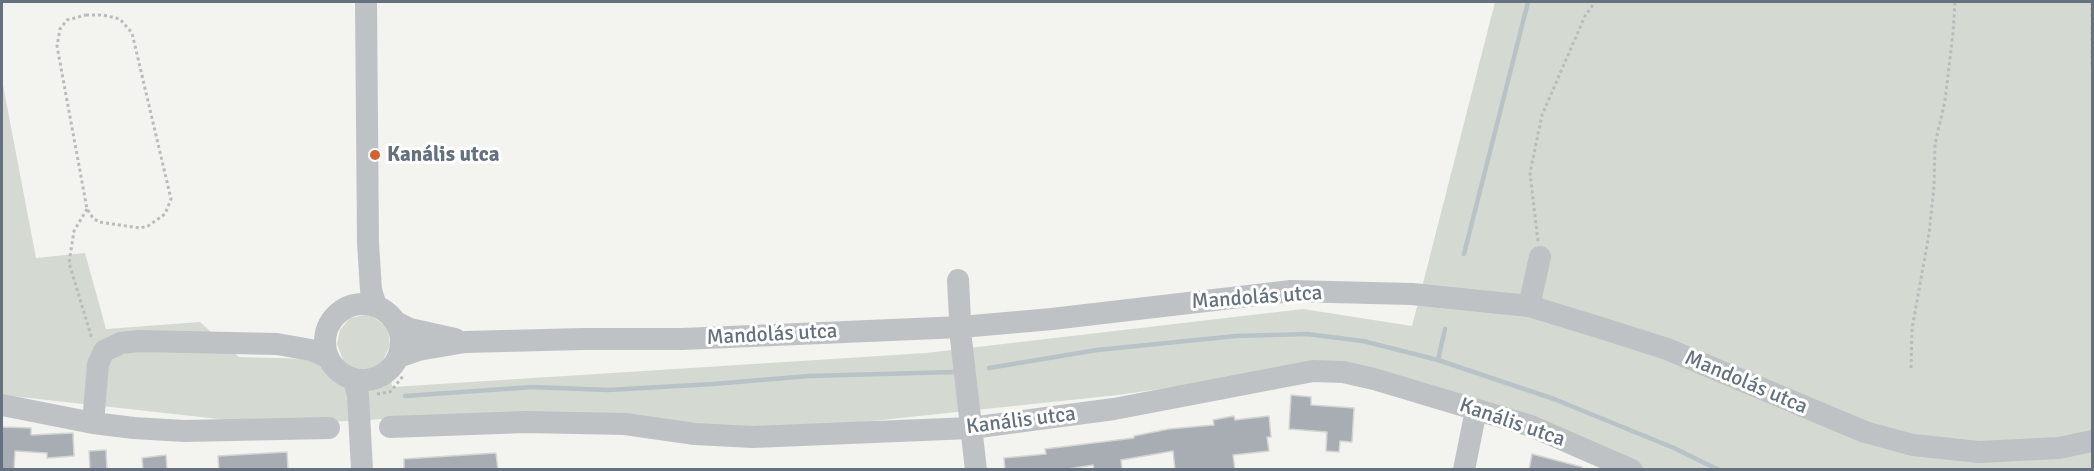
<!DOCTYPE html>
<meta charset="utf-8">
<style>
body{margin:0}
#map{position:relative;width:2094px;height:471px;overflow:hidden;background:#f3f3f0;font-family:Signika,sans-serif}
canvas{display:block}
.frame{position:absolute;inset:0;border:3px solid #65717e;pointer-events:none}
</style>
<div id="map">
<canvas width="2094" height="471"></canvas>
<div class="frame"></div>
</div>
<script>
const context = document.querySelector('canvas').getContext('2d');
context.lineJoin = 'round';
function fillPath(path, color) {
  context.fillStyle = color;
  context.fill(path, 'evenodd');
}
function poly(rows) {
  const path = new Path2D();
  for (const r of rows) {
    if (r.length === 3) {
      path.moveTo(r[0] + r[2], r[1]);
      path.arc(r[0], r[1], r[2], 0, 2 * Math.PI);
      continue;
    }
    path.moveTo(r[0], r[1]);
    for (let i = 2; i < r.length; i += 2) path.lineTo(r[i], r[i + 1]);
  }
  return path;
}
function strokePath(path, color, width, dash) {
  context.strokeStyle = color;
  context.lineWidth = width;
  context.lineCap = dash ? 'butt' : 'round';
  context.setLineDash(dash || []);
  context.stroke(path);
}
function drawText(font, color, halo, rows, align = 'center') {
  context.font = font + ' Signika,sans-serif';
  context.lineWidth = 6;
  context.setLineDash([]);
  context.textBaseline = 'middle';
  context.strokeStyle = halo;
  context.fillStyle = color;
  for (const [text, x, y, turn = 0] of rows) {
    context.save();
    context.translate(x, y);
    context.rotate((+turn || 0) * Math.PI / 180);
    context.textAlign = isNaN(turn) ? turn : align;
    if (halo) context.strokeText(text, 0, 0);
    context.fillText(text, 0, 0);
    context.restore();
  }
}
fillPath(poly([
 [1495,2,2092,2,2092,469,1632,469,1329,365,1118,395,749,434,458,415,273,425,2,395,2,80,36,258,85,253,106,329,200,322,239,357,343,360,337,344,340,330,350,318,365,315,372,316,384,325,388,331,390,346,383,360,389,361,392,387,926,353,1303,309,1412,326]
]), '#d4dad1');
strokePath(poly([
 [1464,254,1528,2],
 [1445,329,1438,360,1554,399,1674,448,1719,470],
 [989,368,1097,350,1236,336,1307,334,1363,341,1438,360],
 [405,396,532,387,608,390,713,384,809,376,955,372]
]), '#b9c2c7', 4.5);
const building = poly([
 [1291,395,1311,397,1311,405,1354,408,1352,442,1340,441,1339,452,1326,451,1327,432,1289,429,1291,395],
 [1234,416,1235,420,1269,416,1271,437,1267,437,1269,451,1233,455,1235,470,1175,470,1173,451,1121,460,1122,470,1094,470,1093,465,1061,470,1005,470,1004,458,1046,454,1045,449,1134,438,1134,436,1169,429,1214,425,1213,420,1234,416],
 [2,427,31,428,31,435,73,433,74,456,47,458,47,453,15,451,14,470,2,470,2,427],
 [106,450,107,470,90,470,89,451,106,450],
 [287,452,288,470,219,470,218,456,287,452],
 [496,453,498,470,404,470,404,459,496,453],
 [1532,454,1582,467,1581,470,1529,470,1532,454],
 [166,455,167,470,143,470,142,458,166,455]
]);
fillPath(building, '#a7adb2');
strokePath(building, '#d4d5d3', 1.5);
strokePath(poly([
 [2092,2,2092,65],
 [86,15,103,15,120,19,132,33,171,199,165,214,148,226,140,228,99,222,93,218,87,209,57,46,60,29,67,20,86,15],
 [87,209,74,231,69,263,92,339],
 [1538,241,1530,173,1542,115,1585,16,1595,2],
 [1911,368,1912,329,1929,234,1934,186,1935,144,1945,101,1953,33,1955,2],
 [377,394,390,392,404,375]
]), '#b9bbbd', 3, [3, 3]);
strokePath(poly([
 [366,2,368,243,371,290,376,306],
 [958,280,961,339,976,470],
 [363,342,38],
 [1529,306,1540,257],
 [396,322,410,329,455,339],
 [398,357,418,350,465,342,583,339,682,339,961,327,1052,319,1291,291,1412,294,1529,306,1598,327,1667,349,1865,432,1913,445,1979,452,2059,448,2092,441],
 [354,379,358,395,362,470],
 [2,405,93,423,134,428,184,431,329,428],
 [93,423,98,364,104,351,121,343,139,341,277,344,311,350,327,357],
 [390,427,526,422,625,424,695,434,753,437,971,428,1114,409,1313,371,1343,372,1374,379,1531,426,1632,470],
 [1464,470,1476,410]
]), '#bfc2c5', 22);
for (const [x, y, r, color] of [
 [375,155,6,"#d4632f"]
]) {
  const dot = new Path2D();
  dot.arc(x, y, r, 0, 2 * Math.PI);
  context.fillStyle = color;
  context.fill(dot);
  strokePath(dot, '#fff', 2);
}
drawText('bold 21px', '#65717e', '#fff', [
 ["Kanális utca",387,155]
], 'left');
drawText('21px', '#65717e', '#fff', [
 ["Mandolás utca",1257,298,-4],
 ["Mandolás utca",772,335,-3],
 ["Mandolás utca",1746,383,23],
 ["Kanális utca",1021,421,-7],
 ["Kanális utca",1512,423,19]
]);
</script>
